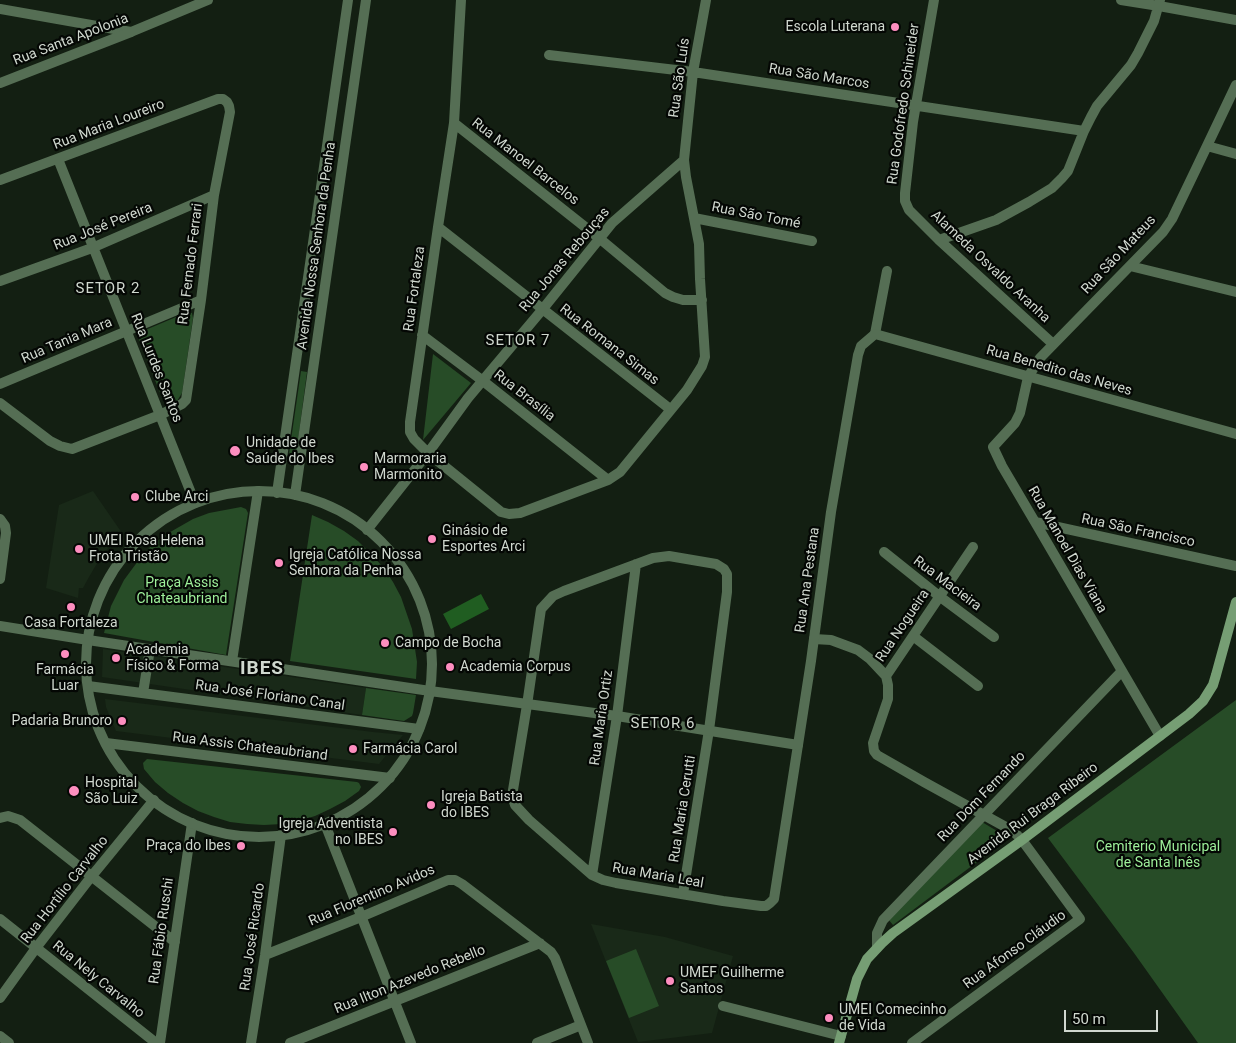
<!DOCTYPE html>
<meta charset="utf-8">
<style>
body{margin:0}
#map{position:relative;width:1236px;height:1043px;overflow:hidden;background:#131f12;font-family:Roboto,sans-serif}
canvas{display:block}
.scale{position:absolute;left:1064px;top:1010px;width:94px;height:22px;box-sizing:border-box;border:2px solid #d0d8cf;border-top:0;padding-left:6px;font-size:15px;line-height:18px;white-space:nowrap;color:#d0d8cf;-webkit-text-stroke:4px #040704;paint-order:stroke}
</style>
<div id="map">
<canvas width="1236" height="1043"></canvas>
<div class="scale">50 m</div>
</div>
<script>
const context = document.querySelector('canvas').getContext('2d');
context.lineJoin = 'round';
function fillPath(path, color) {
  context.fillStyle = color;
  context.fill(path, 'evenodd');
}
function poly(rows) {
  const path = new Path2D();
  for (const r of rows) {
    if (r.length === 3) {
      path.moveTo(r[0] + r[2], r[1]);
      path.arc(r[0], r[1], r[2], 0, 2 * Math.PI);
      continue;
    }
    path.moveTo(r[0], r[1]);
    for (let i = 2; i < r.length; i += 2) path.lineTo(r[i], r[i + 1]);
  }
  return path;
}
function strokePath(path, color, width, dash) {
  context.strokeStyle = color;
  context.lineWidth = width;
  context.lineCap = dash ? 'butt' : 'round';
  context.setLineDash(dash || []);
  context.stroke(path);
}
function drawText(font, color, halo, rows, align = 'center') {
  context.font = font + ' Roboto,sans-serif';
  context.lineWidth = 4.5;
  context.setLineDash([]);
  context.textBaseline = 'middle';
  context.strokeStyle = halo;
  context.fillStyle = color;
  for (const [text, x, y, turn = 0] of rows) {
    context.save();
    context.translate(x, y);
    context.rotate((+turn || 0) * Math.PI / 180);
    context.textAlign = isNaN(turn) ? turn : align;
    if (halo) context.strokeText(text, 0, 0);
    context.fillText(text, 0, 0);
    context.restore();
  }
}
fillPath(poly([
 [93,491,122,533,102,555,89,577,83,588,79,588,78,598,46,588,59,505],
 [103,649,366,688,362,715,102,677],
 [105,699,373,732,403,735,379,764,116,731,106,707],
 [591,924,665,937,733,956,712,1033,638,1042]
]), '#192918');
fillPath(poly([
 [188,312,192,313,193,318,182,393,177,401,171,405,168,404,163,400,139,340,139,337,143,331],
 [433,354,471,383,423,440],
 [301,371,307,372,296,455,290,466,289,454],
 [241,507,246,509,248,513,226,655,104,633,111,606,124,580,141,557,152,545,165,535,193,519,209,513],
 [312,515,328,522,344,531,358,541,371,554,383,567,393,582,401,597,412,629,417,662,416,679,290,661],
 [366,688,416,695,413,713,412,716,404,721,362,715],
 [1236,700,1236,1043,1198,1043,1134,953,1048,838],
 [147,759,357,782,359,783,361,787,359,791,345,801,330,809,315,816,298,821,282,824,264,825,247,824,230,822,214,817,198,811,183,803,168,793,155,782,144,769,143,763],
 [982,822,997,831,1005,841,893,925,888,919],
 [636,949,659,1006,629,1018,606,961]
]), '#274c27');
fillPath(poly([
 [481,594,489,609,451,629,443,614]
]), '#205d21');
strokePath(poly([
 [461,0,454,123,438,227,410,422,410,432,414,439,428,453,501,512,509,514,520,513,608,480,620,472,687,390,702,366,705,357,700,279,699,244,686,177,684,160,693,72,706,0],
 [934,0,913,122,905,193,905,201,909,210,939,240,1053,344],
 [1121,0,1159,6,1236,20],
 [0,9,131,32],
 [549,55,693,72,1084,131],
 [454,123,599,238,665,293,673,297,683,300,702,300],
 [1207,146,1236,154],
 [58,159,195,503],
 [0,180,218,99,223,99,227,102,229,106,230,112,214,195,201,300,186,400,182,404,160,415,72,449,60,446,50,441,0,403],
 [694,218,812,241],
 [438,227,670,409],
 [939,240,996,220,1029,202,1052,188,1062,178,1068,171,1084,131,1091,117,1097,106,1131,65,1138,53,1154,21,1160,0],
 [1130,266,1236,292],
 [0,281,92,248,214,195],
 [875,334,887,271],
 [422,335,483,381,608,480],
 [0,384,201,300],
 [0,519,5,526,6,533,0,579],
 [1035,522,1236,566],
 [367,530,428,453,468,398,542,310,612,223,684,160],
 [884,552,939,596,994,637],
 [913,636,978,686],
 [814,639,831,640,858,650,870,659,886,676],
 [88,640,430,691],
 [232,661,258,491],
 [88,686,419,729],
 [143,693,150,649],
 [1160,736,1035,522,1002,466,993,447,1015,423,1020,413,1028,377,1040,358,1163,232,1172,219,1196,169,1236,85],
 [106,743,390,778],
 [0,818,8,816,20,820,175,942],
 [325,824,411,1043],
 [592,875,617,716,636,564],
 [683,894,709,730,727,592,727,574,724,569,716,564,669,556,653,558,564,591,553,596,541,609,527,705,512,796,515,805,529,820,592,875,603,880,616,883,723,901,761,906,766,906,770,903,774,899,798,745],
 [0,919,156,1043],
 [877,948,877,933,883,920,1122,671],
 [265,955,361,917,448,880,455,880,462,884,551,952,555,958,588,1043],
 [0,998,36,948,91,877,154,800],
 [723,1006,841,1036],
 [0,1036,9,1043],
 [160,1043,192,823],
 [251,1043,265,955,281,835],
 [290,1043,540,943],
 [537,1043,581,1025],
 [912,1043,1080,919,1022,840,1013,831,924,782,877,755,874,751,873,743,888,699,888,685,886,676,973,547]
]), '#556e54', 10);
strokePath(poly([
 [0,83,131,32,208,0],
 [259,664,173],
 [277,493,348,0],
 [295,495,366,0],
 [0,626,88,640],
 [430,691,617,716,798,745,811,661,831,512,858,355,861,346,875,334,1236,434]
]), '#556e54', 10);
strokePath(poly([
 [839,1043,857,979,867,959,882,943,893,933,1022,840,1189,714,1203,701,1213,685,1216,675,1236,602]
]), '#769e74', 10);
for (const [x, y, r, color] of [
 [895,27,5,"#fd8ebf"],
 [235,451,6,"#fd8ebf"],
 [364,467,5,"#fd8ebf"],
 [135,497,5,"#fd8ebf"],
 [432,539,5,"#fd8ebf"],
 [79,549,5,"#fd8ebf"],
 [279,563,5,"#fd8ebf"],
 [71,607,5,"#fd8ebf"],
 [385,643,5,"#fd8ebf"],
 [65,654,5,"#fd8ebf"],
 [116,658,5,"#fd8ebf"],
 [450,667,5,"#fd8ebf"],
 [122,721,5,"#fd8ebf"],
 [353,749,5,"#fd8ebf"],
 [74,791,6,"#fd8ebf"],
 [431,805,5,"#fd8ebf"],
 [393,832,5,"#fd8ebf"],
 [241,846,5,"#fd8ebf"],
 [670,981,5,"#fd8ebf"],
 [829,1018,5,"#fd8ebf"]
]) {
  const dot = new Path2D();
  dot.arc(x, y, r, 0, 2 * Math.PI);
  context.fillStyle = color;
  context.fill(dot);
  strokePath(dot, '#040704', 2);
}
drawText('14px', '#d0d8cf', '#040704', [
 ["Escola Luterana",885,27,"right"],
 ["Unidade de",246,443],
 ["Saúde do Ibes",246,459],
 ["Marmoraria",374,459],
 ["Marmonito",374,475],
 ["Clube Arci",145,497],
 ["Ginásio de",442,531],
 ["Esportes Arci",442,547],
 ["UMEI Rosa Helena",89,541],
 ["Frota Tristão",89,557],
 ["Igreja Católica Nossa",289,555],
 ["Senhora da Penha",289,571],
 ["Casa Fortaleza",71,623,"center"],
 ["Campo de Bocha",395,643],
 ["Academia",126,650],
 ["Físico & Forma",126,666],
 ["Academia Corpus",460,667],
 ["Farmácia",65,670,"center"],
 ["Luar",65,686,"center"],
 ["Padaria Brunoro",112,721,"right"],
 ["Farmácia Carol",363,749],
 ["Hospital",85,783],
 ["São Luiz",85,799],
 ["Igreja Batista",441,797],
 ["do IBES",441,813],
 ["Igreja Adventista",383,824,"right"],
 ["no IBES",383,840,"right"],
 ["Praça do Ibes",231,846,"right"],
 ["UMEF Guilherme",680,973],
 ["Santos",680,989],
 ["UMEI Comecinho",839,1010],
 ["de Vida",839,1026]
], 'left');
drawText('14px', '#d0d8cf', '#040704', [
 ["Rua Santa Apolonia",71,40,-21],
 ["Rua São Marcos",819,77,9],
 ["Rua São Luís",680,78,-82],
 ["Rua Godofredo Schineider",904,104,-82],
 ["Rua Maria Loureiro",109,125,-21],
 ["Rua Manoel Barcelos",525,162,38],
 ["Rua São Tomé",756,216,11],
 ["Rua José Pereira",103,227,-22],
 ["Avenida Nossa Senhora da Penha",317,246,-82],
 ["Rua São Mateus",1119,255,-47],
 ["Rua Jonas Rebouças",565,260,-50],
 ["Rua Fernado Ferrari",191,264,-83],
 ["Alameda Osvaldo Aranha",990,267,43],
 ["Rua Fortaleza",415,289,-82],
 ["Rua Tania Mara",67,341,-23],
 ["Rua Romana Simas",609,345,38],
 ["Rua Lurdes Santos",156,368,68],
 ["Rua Benedito das Neves",1059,371,16],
 ["Rua Brasília",524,396,38],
 ["Rua São Francisco",1138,531,12],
 ["Rua Manoel Dias Viana",1067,550,60],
 ["Rua Ana Pestana",808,580,-82],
 ["Rua Macieira",947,584,37],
 ["Rua Nogueira",903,626,-56],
 ["Rua José Floriano Canal",270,696,8],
 ["Rua Maria Ortiz",602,718,-82],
 ["Rua Assis Chateaubriand",250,747,7],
 ["Rua Dom Fernando",982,797,-46],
 ["Rua Maria Cerutti",683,809,-81],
 ["Avenida Rui Braga Ribeiro",1033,814,-37],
 ["Rua Maria Leal",658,876,10],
 ["Rua Hortílio Carvalho",65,890,-52],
 ["Rua Florentino Avidos",372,896,-23],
 ["Rua Fábio Ruschi",162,931,-82],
 ["Rua José Ricardo",253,937,-82],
 ["Rua Afonso Cláudio",1015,950,-36],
 ["Rua Nely Carvalho",98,980,39],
 ["Rua Ilton Azevedo Rebello",410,980,-22]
]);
drawText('14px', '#9ef09a', '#040704', [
 ["Praça Assis",182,583],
 ["Chateaubriand",182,599],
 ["Cemiterio Municipal",1158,847],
 ["de Santa Inês",1158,863]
]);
context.letterSpacing = '1px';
drawText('15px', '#d0d8cf', '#040704', [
 ["SETOR 2",108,289],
 ["SETOR 7",518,341],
 ["SETOR 6",663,724]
]);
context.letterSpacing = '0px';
context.letterSpacing = '1px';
drawText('bold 19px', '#d0d8cf', '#040704', [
 ["IBES",262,669]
]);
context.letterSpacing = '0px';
</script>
